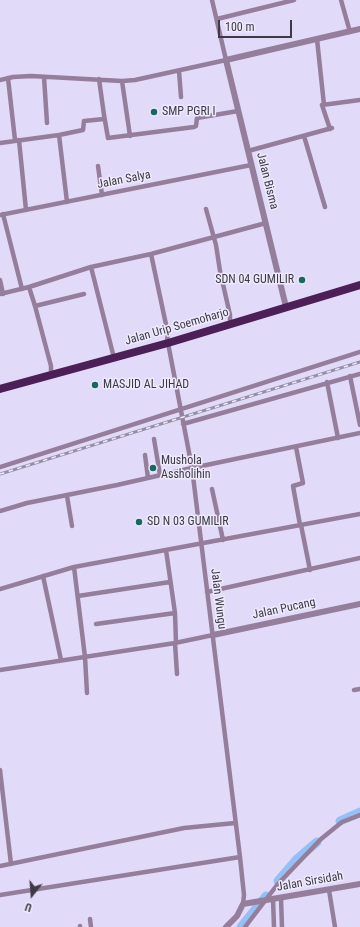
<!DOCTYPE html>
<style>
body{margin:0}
#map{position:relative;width:360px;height:927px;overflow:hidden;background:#e2daf9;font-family:"Roboto Condensed",sans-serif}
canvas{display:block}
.north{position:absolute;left:12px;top:875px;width:40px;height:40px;-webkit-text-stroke:3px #eeeafc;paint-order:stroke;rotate:197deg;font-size:11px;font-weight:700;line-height:16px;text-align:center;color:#3d3a46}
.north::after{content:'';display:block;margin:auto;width:14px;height:18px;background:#3d3a46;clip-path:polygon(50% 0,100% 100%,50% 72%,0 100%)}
.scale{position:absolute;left:218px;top:20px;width:74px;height:18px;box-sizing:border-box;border:2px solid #3d3a46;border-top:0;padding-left:5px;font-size:12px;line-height:14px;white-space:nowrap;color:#3d3a46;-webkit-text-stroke:3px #eeeafc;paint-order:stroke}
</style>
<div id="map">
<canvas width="360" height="927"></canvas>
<div class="north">U</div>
<div class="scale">100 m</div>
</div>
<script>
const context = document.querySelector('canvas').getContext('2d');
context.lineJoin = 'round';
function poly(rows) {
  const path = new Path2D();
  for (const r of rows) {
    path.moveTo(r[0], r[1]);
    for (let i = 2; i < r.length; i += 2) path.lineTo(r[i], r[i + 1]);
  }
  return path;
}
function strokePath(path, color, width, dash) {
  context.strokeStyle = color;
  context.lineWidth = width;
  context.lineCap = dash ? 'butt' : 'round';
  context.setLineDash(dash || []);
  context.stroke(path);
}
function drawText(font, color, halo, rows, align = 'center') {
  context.font = font + ' "Roboto Condensed",sans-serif';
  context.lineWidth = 3;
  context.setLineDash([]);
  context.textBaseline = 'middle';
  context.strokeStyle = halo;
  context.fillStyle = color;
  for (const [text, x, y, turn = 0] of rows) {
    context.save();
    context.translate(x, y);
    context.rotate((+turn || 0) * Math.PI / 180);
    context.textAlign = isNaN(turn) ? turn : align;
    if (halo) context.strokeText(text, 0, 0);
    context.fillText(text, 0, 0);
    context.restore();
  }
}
strokePath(poly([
 [340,821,360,812],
 [278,881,297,859,317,842],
 [241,927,266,896]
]), '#95c0f5', 9);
strokePath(poly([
 [341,0,350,32],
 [217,19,294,0],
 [317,39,324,105],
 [179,71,181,97],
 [44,77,47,123],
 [8,78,15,140],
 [99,79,104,115,108,138,194,127,196,126,197,118,238,111],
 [0,80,13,77,31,76,122,81,135,80,226,60,212,0],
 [122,81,130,136],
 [330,129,322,105,360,100],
 [59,135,67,202],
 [304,136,325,207],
 [19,140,26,210],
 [0,143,59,135,83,130,84,121,104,119],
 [248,151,332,128],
 [98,166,102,195],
 [206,209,216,245,220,271,230,315,230,320],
 [3,214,22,289],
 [0,215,251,165],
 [151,254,168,334,167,340],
 [91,267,113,354],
 [0,280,3,294],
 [29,287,35,306,51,366,51,371],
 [0,294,29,287,91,267,151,254,266,223],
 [35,306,84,294],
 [168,343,192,468,240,857,244,895,243,904],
 [350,376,360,425],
 [327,382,338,438],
 [183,424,360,374],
 [154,439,160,475],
 [296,447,303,483,293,486,300,525],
 [145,455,148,478],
 [0,467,360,352],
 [212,489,223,540],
 [67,496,72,526],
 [0,511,27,503,117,485,192,468,360,433],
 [301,525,310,570],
 [166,550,175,613,176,643],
 [74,567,360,514],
 [43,576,61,660],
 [0,589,74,567,85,657,87,693],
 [207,592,360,558],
 [78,596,170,582],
 [96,624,175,613],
 [175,643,177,674],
 [0,670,175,643,213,635],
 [354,690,360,689],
 [0,770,11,864],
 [0,866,184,828,235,823],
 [329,890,335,927],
 [0,895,240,857],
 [281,898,282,927],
 [273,899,274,927],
 [90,919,91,927],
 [80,926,80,927],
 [245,927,277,885,321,839,342,822,360,815]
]), '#957e9b', 4.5);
strokePath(poly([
 [286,307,226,60,360,29],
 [213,635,360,604],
 [226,927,237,916,243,904,360,884]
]), '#957e9b', 6);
strokePath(poly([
 [0,389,168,343,360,285]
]), '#4c2056', 8);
const rail = poly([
 [0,474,360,362]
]);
strokePath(rail, '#958fa6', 3);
strokePath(rail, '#eeeafc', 1.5, [4.5]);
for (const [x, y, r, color] of [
 [154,112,4,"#1a6660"],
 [302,280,4,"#1a6660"],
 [95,385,4,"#1a6660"],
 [153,468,4,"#1a6660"],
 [139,522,4,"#1a6660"]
]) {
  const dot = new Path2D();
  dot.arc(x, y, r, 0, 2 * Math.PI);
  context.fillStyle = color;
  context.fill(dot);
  strokePath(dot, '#eeeafc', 1.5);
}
drawText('12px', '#3d3a46', '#eeeafc', [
 ["SMP PGRI I",162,112],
 ["SDN 04 GUMILIR",294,280,"right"],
 ["MASJID AL JIHAD",103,385],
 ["Mushola",161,461],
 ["Assholihin",161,475],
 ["SD N 03 GUMILIR",147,522]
], 'left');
drawText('12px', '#3d3a46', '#eeeafc', [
 ["Jalan Salya",124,180,-11],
 ["Jalan Bisma",267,181,76],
 ["Jalan Urip Soemoharjo",177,327,-16],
 ["Jalan Wungu",218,599,83],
 ["Jalan Pucang",284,609,-12],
 ["Jalan Sirsidah",310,882,-10]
]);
</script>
